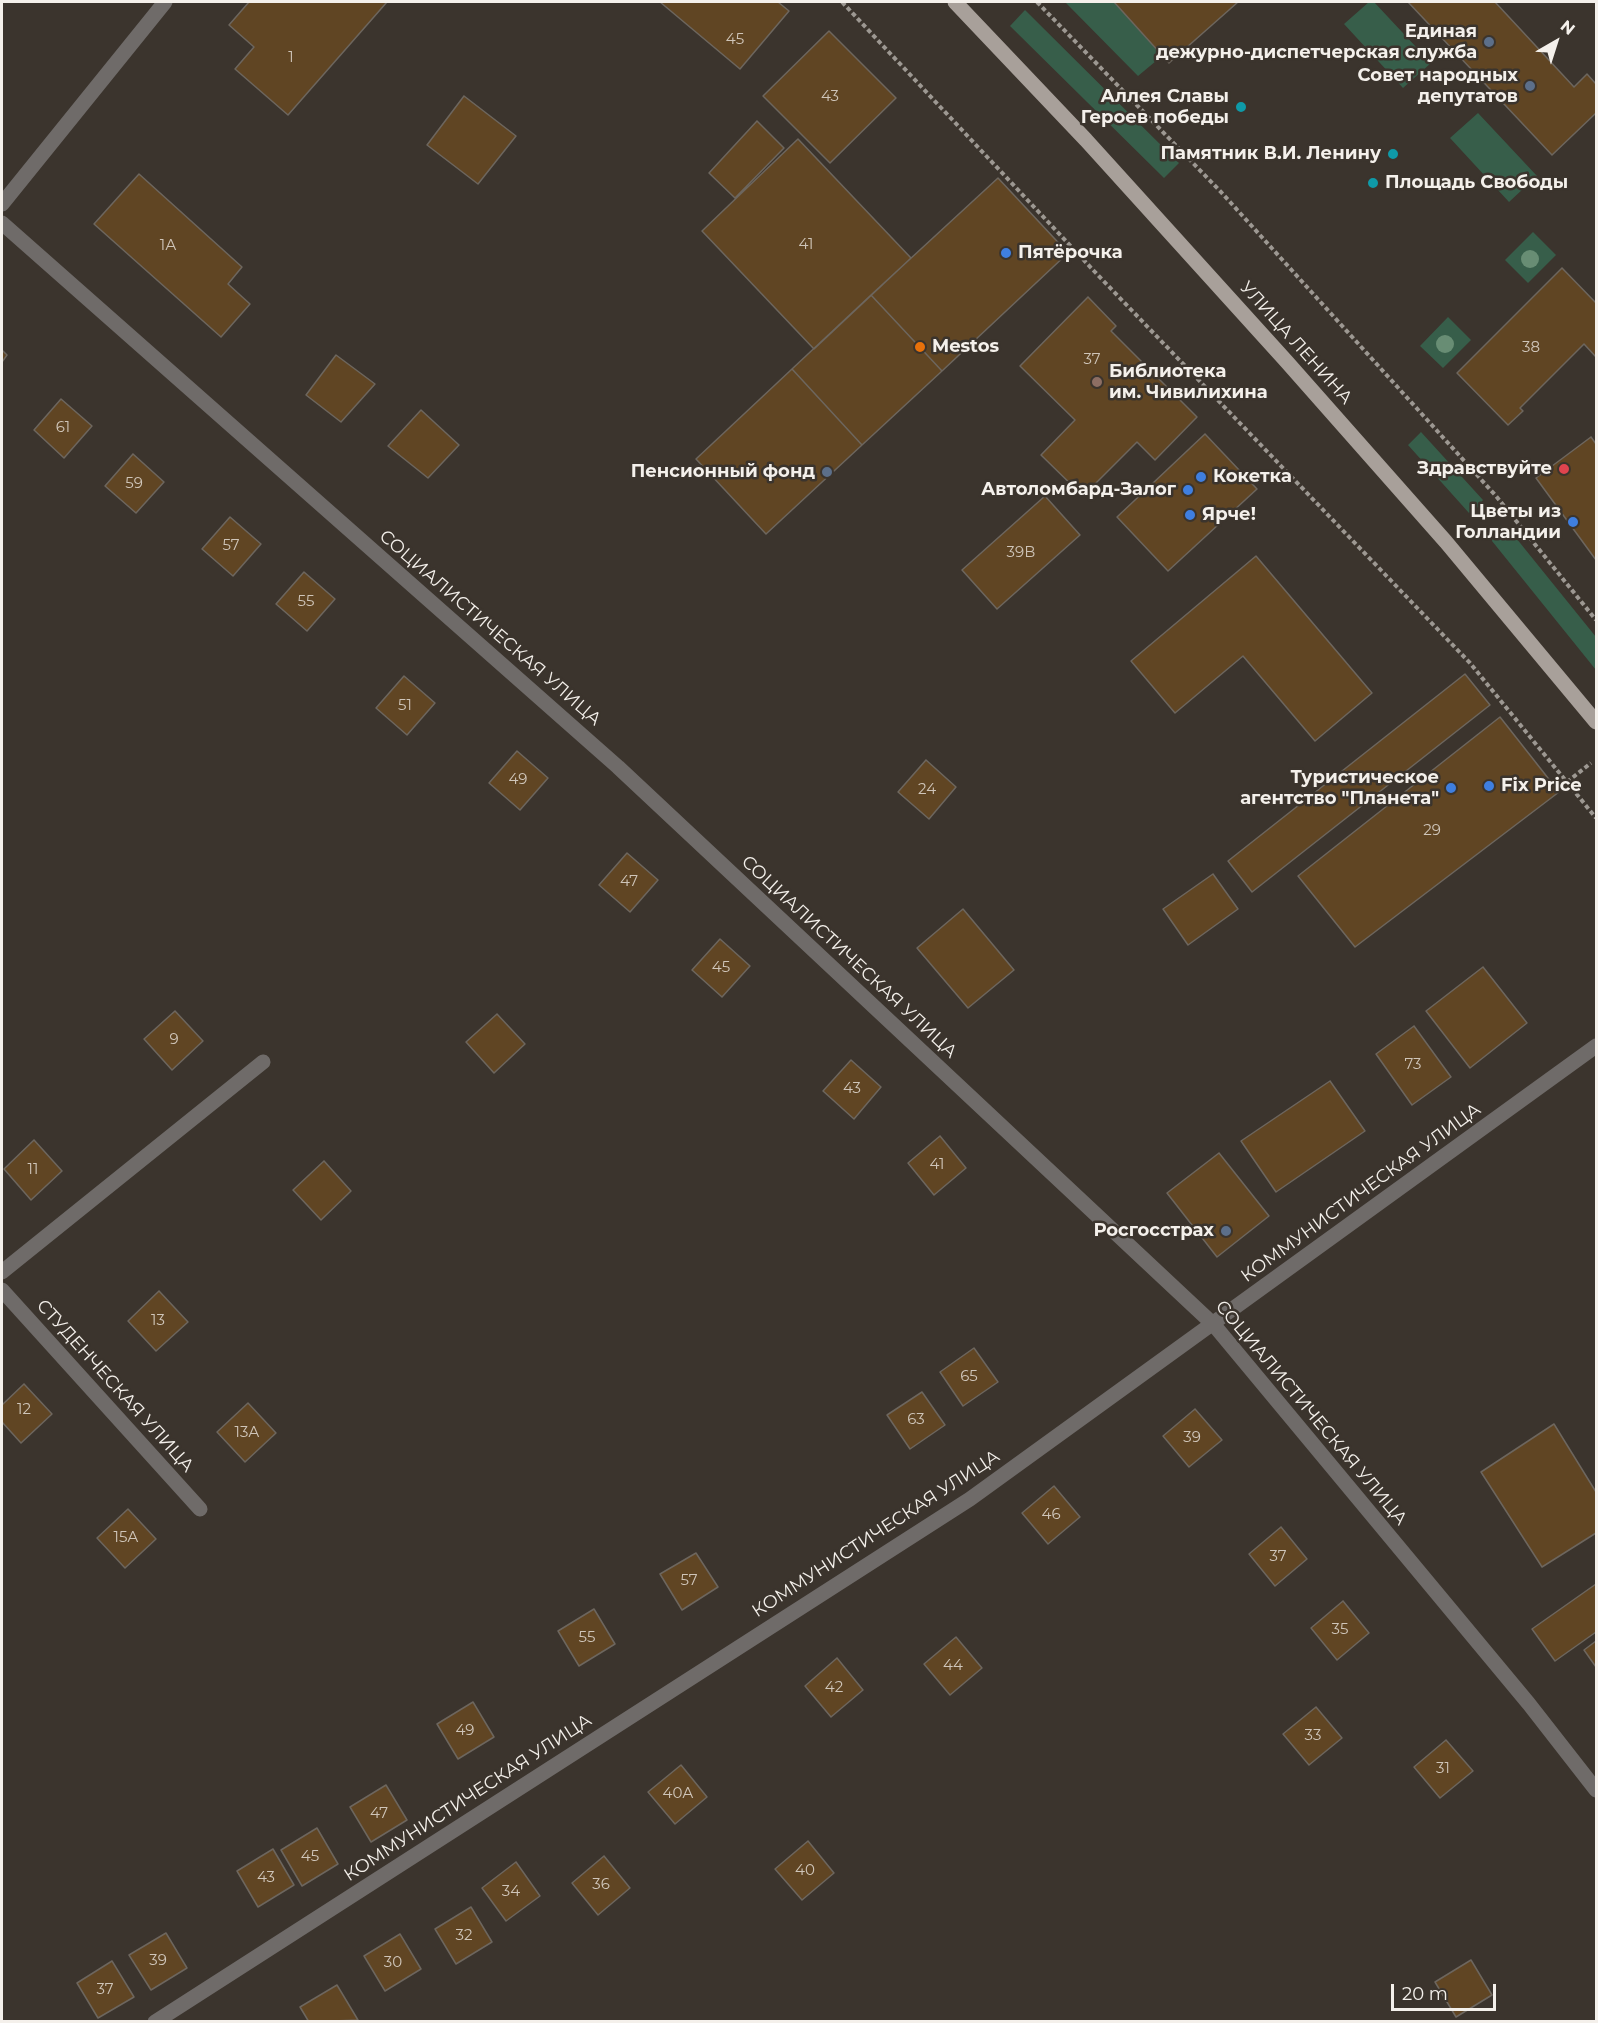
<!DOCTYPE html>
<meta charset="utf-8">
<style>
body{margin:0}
#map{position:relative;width:1598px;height:2023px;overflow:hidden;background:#3b342d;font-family:Montserrat,sans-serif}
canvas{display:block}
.frame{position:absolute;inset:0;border:3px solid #f4f0eb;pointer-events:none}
.north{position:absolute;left:1526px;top:12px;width:60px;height:60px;-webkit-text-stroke:4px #3b342d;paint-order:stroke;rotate:39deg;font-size:16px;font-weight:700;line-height:24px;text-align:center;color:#f4f0eb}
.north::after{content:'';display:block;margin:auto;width:21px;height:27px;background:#f4f0eb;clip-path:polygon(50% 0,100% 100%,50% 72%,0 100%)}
.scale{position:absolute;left:1391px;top:1984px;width:105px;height:27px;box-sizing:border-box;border:3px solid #f4f0eb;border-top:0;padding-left:8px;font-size:18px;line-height:21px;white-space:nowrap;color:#f4f0eb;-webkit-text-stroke:4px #3b342d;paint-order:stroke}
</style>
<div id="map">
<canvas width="1598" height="2023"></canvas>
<div class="frame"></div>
<div class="north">N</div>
<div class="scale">20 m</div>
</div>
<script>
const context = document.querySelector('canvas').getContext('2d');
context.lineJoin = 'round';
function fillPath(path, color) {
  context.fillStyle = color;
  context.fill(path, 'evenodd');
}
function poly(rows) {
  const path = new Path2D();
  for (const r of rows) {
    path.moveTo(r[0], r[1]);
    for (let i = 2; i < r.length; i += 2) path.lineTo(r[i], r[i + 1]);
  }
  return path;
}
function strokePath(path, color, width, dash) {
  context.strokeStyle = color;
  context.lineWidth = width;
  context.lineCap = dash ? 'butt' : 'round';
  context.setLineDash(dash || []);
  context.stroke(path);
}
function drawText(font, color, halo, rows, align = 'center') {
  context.font = font + ' Montserrat,sans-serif';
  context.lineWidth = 5;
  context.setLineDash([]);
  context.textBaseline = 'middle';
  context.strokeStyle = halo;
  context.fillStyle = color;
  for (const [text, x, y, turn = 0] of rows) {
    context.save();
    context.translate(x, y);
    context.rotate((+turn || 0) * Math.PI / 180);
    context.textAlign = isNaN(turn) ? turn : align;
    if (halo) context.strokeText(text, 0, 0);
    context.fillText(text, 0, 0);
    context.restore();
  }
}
fillPath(poly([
 [1065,2,1114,2,1162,56,1138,76],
 [1369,2,1374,2,1431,63,1403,88,1344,24],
 [1025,10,1179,163,1164,178,1010,26],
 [1478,113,1537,176,1509,202,1450,138],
 [1533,232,1556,255,1528,283,1505,260],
 [1448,317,1471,340,1443,368,1420,346],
 [1421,432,1483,500,1477,508,1469,513,1408,445],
 [1502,526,1508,528,1596,637,1596,670,1492,541,1496,528]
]), '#375e4a');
const building = poly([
 [249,2,387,2,288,115,235,69,254,47,229,25,249,2],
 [660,2,778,2,789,11,740,69,660,2],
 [1114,2,1238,2,1169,63,1114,2],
 [1408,2,1495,2,1574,87,1587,74,1596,84,1596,113,1552,155,1408,2],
 [829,31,896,98,830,163,763,96,829,31],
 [464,96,516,136,478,184,427,145,464,96],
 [757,121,784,148,735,198,709,173,757,121],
 [798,139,911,258,814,349,702,231,798,139],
 [139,174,242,267,228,284,250,304,221,337,94,224,139,174],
 [998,178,1068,253,942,371,871,295,998,178],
 [1562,268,1596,303,1596,357,1584,344,1520,408,1523,411,1508,425,1457,373,1562,268],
 [871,295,942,371,862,445,792,369,871,295],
 [1088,297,1116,326,1111,331,1197,417,1155,460,1137,442,1083,496,1041,455,1075,420,1020,366,1088,297],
 [2,350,7,355,2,362,2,350],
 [336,355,375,384,341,422,306,395,336,355],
 [792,369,862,445,766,534,696,459,792,369],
 [61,399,92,426,64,458,34,430,61,399],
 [421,410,459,445,428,478,388,446,421,410],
 [1205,434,1257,489,1168,571,1117,517,1205,434],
 [1591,437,1596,444,1596,560,1536,478,1591,437],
 [133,454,164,482,136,513,105,486,133,454],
 [1045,496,1080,535,997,609,962,570,1045,496],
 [230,517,261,544,233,576,202,549,230,517],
 [1256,556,1372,693,1315,741,1243,656,1175,713,1131,661,1256,556],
 [304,572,335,599,307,631,276,604,304,572],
 [1465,674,1490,705,1252,892,1228,861,1465,674],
 [404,676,435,703,407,735,376,708,404,676],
 [1500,717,1559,792,1355,947,1298,876,1500,717],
 [517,751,548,778,520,810,489,783,517,751],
 [926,760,956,787,929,819,898,792,926,760],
 [627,853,658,880,630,912,599,885,627,853],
 [1213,874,1238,909,1188,945,1163,909,1213,874],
 [963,909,1014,970,968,1008,917,948,963,909],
 [720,939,750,966,722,997,692,970,720,939],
 [1483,967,1527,1023,1470,1068,1426,1011,1483,967],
 [175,1011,203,1041,172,1070,144,1039,175,1011],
 [497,1014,525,1044,494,1073,466,1042,497,1014],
 [1414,1026,1451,1077,1412,1105,1376,1054,1414,1026],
 [851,1060,881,1087,854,1119,823,1091,851,1060],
 [1330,1081,1365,1131,1276,1192,1241,1141,1330,1081],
 [940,1136,966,1168,934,1195,908,1163,940,1136],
 [34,1140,62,1171,31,1200,4,1169,34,1140],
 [1219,1153,1269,1216,1217,1257,1167,1193,1219,1153],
 [324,1161,351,1191,321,1220,293,1190,324,1161],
 [159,1291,188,1322,156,1351,128,1321,159,1291],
 [974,1348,998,1382,963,1406,940,1372,974,1348],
 [24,1384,52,1414,21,1443,2,1422,2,1405,24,1384],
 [922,1392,945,1425,910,1449,887,1415,922,1392],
 [248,1403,276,1433,245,1462,217,1432,248,1403],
 [1195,1409,1222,1440,1189,1467,1163,1436,1195,1409],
 [1554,1424,1596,1492,1596,1533,1542,1567,1481,1472,1554,1424],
 [1054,1486,1080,1517,1048,1544,1022,1513,1054,1486],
 [128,1509,156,1539,125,1568,97,1538,128,1509],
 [1281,1527,1307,1559,1275,1586,1249,1554,1281,1527],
 [696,1553,718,1587,682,1610,660,1574,696,1553],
 [1596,1584,1596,1632,1555,1661,1532,1629,1596,1584],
 [1343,1601,1369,1633,1337,1660,1311,1628,1343,1601],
 [594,1609,615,1644,579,1666,558,1631,594,1609],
 [956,1637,982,1668,950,1695,924,1664,956,1637],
 [1596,1641,1596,1667,1584,1650,1596,1641],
 [837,1658,863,1690,831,1717,805,1686,837,1658],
 [473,1702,494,1737,458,1759,437,1724,473,1702],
 [1316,1707,1342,1738,1309,1765,1283,1734,1316,1707],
 [1446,1740,1473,1771,1440,1798,1414,1767,1446,1740],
 [681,1765,707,1797,675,1824,648,1792,681,1765],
 [386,1785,407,1820,371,1842,350,1807,386,1785],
 [317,1828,338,1864,302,1886,281,1850,317,1828],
 [808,1841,834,1873,802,1900,775,1869,808,1841],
 [273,1849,294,1885,258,1907,237,1871,273,1849],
 [604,1856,630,1888,598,1915,572,1883,604,1856],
 [516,1862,540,1896,506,1921,482,1888,516,1862],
 [471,1907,492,1942,456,1964,435,1929,471,1907],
 [166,1933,187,1968,151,1990,129,1955,166,1933],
 [400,1934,421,1969,385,1991,364,1956,400,1934],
 [1471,1960,1492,1995,1456,2017,1435,1982,1471,1960],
 [112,1961,134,1997,98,2018,77,1983,112,1961],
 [337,1985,358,2020,309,2022,300,2007,337,1985]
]);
fillPath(building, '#604523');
strokePath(building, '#6d665e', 1.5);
strokePath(poly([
 [842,2,1094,271,1470,663,1596,818],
 [1037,2,1221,192,1496,496,1596,620],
 [1567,782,1591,763]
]), '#9d9892', 4, [4.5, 3]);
strokePath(poly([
 [2,204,165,2],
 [2,223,618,767,1214,1325,1529,1704,1596,1790],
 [2,1272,263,1062],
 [2,1290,200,1509],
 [155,2022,970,1499,1596,1046]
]), '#6f6b69', 15);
strokePath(poly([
 [955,2,1086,140,1287,362,1446,542,1596,722]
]), '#a8a09a', 15);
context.fillStyle = '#688d74';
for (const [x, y] of [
 [1530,259],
 [1445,344]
]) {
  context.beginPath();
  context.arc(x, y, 9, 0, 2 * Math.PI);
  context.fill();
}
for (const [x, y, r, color] of [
 [1489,42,6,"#5c6f8a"],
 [1530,86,6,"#5c6f8a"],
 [1241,107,6,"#0f9aa8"],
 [1393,154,6,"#0f9aa8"],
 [1373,183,6,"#0f9aa8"],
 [1006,253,6,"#3f7fe0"],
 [920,347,6,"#e8710a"],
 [1097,382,6,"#8d6e63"],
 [1564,469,6,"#e0444e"],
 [827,472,6,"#5c6f8a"],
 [1201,477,6,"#3f7fe0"],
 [1188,490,6,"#3f7fe0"],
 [1190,515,6,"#3f7fe0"],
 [1573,522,6,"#3f7fe0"],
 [1489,786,6,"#3f7fe0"],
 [1451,788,6,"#3f7fe0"],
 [1226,1231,6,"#5c6f8a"]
]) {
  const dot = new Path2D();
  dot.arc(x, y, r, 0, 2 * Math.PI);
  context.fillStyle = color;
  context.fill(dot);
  strokePath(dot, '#3b342d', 2);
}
drawText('15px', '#cfc5b9', null, [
 ["45",735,40],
 ["1",291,58],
 ["43",830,97],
 ["41",806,245],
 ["1А",168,246],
 ["38",1531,348],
 ["37",1092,360],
 ["61",63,428],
 ["59",134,484],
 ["57",231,546],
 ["39В",1021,553],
 ["55",306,602],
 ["51",405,706],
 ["49",518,780],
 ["24",927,790],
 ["29",1432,831],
 ["47",629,882],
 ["45",721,968],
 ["9",174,1040],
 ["73",1413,1065],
 ["43",852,1089],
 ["41",937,1165],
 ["11",33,1170],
 ["13",158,1321],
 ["65",969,1377],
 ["12",24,1410],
 ["63",916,1420],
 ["13А",247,1433],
 ["39",1192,1438],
 ["46",1051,1515],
 ["15А",126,1538],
 ["37",1278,1557],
 ["57",689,1581],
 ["35",1340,1630],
 ["55",587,1638],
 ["44",953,1666],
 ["42",834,1688],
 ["49",465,1731],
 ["33",1313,1736],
 ["31",1443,1769],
 ["40А",678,1794],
 ["47",379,1814],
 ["45",310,1857],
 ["40",805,1871],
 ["43",266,1878],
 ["36",601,1885],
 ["34",511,1892],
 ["32",464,1936],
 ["39",158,1961],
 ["30",393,1963],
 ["37",105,1990]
]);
drawText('bold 18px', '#f4f0eb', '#3b342d', [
 ["Единая",1477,32],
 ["дежурно-диспетчерская служба",1477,53],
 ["Совет народных",1518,76],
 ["депутатов",1518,97],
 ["Аллея Славы",1229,97],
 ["Героев победы",1229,118],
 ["Памятник В.И. Ленину",1381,154],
 ["Площадь Свободы",1385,183,"left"],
 ["Пятёрочка",1018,253,"left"],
 ["Mestos",932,347,"left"],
 ["Библиотека",1109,372,"left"],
 ["им. Чивилихина",1109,393,"left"],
 ["Здравствуйте",1552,469],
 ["Пенсионный фонд",815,472],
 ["Кокетка",1213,477,"left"],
 ["Автоломбард-Залог",1176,490],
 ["Цветы из",1561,512],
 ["Голландии",1561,533],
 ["Ярче!",1202,515,"left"],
 ["Туристическое",1439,778],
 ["агентство \"Планета\"",1439,799],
 ["Fix Price",1501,786,"left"],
 ["Росгосстрах",1214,1231]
], 'right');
drawText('18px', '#f4f0eb', '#3b342d', [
 ["УЛИЦА ЛЕНИНА",1296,343,48],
 ["СОЦИАЛИСТИЧЕСКАЯ УЛИЦА",490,628,41],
 ["СОЦИАЛИСТИЧЕСКАЯ УЛИЦА",849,957,43],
 ["КОММУНИСТИЧЕСКАЯ УЛИЦА",1361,1193,-36],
 ["СТУДЕНЧЕСКАЯ УЛИЦА",115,1386,48],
 ["СОЦИАЛИСТИЧЕСКАЯ УЛИЦА",1311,1413,50],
 ["КОММУНИСТИЧЕСКАЯ УЛИЦА",876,1534,-33],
 ["КОММУНИСТИЧЕСКАЯ УЛИЦА",468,1798,-33]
]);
</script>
